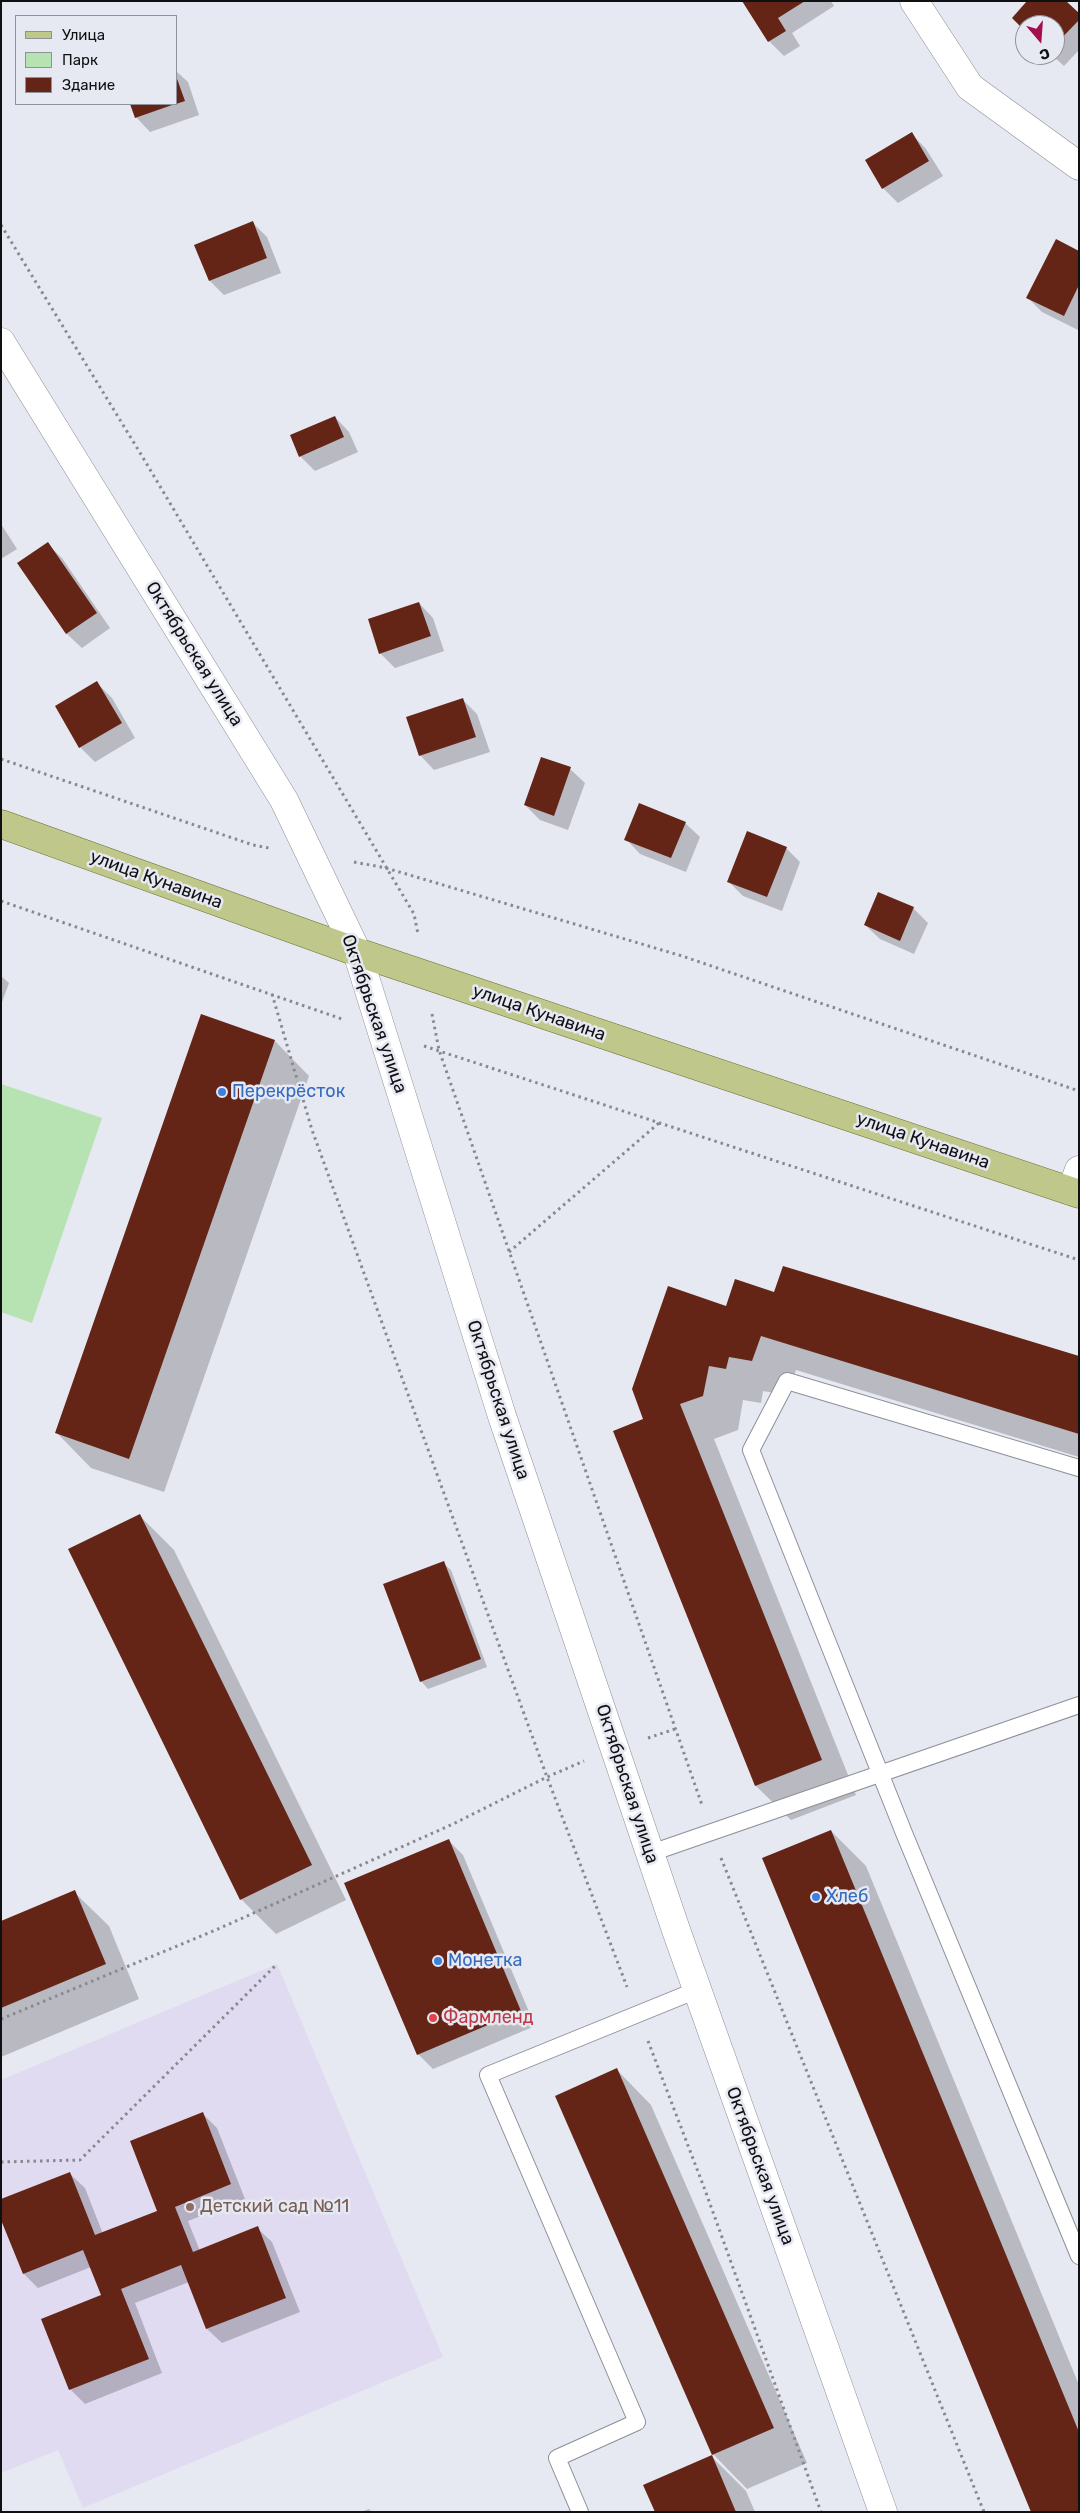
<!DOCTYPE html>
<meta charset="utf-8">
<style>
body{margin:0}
#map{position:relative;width:1080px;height:2513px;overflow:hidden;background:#e6e8f2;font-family:Rubik,sans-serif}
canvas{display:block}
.frame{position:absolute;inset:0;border:2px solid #101013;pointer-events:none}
.legend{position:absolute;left:15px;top:15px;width:162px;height:90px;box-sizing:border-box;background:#e6e8f2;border:1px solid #909299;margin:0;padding:6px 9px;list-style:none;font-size:15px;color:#101013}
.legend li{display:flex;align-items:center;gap:10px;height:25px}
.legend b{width:25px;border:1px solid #909299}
.north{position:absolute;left:1015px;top:15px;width:50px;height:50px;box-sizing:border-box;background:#e6e8f2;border:1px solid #909299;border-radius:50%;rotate:162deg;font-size:14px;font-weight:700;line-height:20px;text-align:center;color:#101013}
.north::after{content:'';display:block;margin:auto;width:18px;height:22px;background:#a30e4f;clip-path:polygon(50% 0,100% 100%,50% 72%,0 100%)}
</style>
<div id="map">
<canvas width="1080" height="2513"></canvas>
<div class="frame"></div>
<ul class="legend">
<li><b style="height:6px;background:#bfc88a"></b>Улица</li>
<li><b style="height:14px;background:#b6e3b1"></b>Парк</li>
<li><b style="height:14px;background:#642517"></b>Здание</li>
</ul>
<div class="north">С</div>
</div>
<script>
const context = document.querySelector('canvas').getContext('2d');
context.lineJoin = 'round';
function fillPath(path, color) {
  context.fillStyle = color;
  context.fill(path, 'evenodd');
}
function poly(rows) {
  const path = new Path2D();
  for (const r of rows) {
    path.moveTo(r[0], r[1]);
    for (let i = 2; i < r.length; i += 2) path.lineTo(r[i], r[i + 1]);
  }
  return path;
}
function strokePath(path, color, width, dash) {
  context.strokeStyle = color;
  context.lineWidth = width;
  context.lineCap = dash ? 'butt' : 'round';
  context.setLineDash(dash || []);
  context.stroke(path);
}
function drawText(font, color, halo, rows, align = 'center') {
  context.font = font + ' Rubik,sans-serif';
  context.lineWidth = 5;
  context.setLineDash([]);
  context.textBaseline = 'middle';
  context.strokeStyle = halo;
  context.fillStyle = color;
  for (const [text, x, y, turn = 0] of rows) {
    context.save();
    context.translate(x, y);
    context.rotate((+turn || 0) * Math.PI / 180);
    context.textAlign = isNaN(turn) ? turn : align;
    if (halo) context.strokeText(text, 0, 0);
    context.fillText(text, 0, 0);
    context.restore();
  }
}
fillPath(poly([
 [277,1964,443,2357,83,2508,58,2450,1,2473,1,2080]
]), '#e0dbf1');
fillPath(poly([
 [1,1084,102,1118,32,1323,1,1312]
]), '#b6e3b1');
fillPath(poly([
 [744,1,831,1,834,6,792,33,800,46,784,56,769,41],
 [1079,14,1079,50,1064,66,1052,55,1055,55,1055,25,1025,25,1025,30,1013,18],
 [176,71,188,82,199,115,150,132,136,117,131,104,176,104],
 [912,134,926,149,943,176,898,203,883,188,867,161],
 [253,223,267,237,281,273,224,295,210,281,196,245],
 [1079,252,1079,329,1078,330,1042,312,1028,298],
 [335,417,349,432,358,452,315,471,300,456],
 [1,524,17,549,1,559],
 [47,544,62,558,110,628,82,648,67,634,19,563],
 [419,603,433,618,444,651,395,668,380,653],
 [97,683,112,698,135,738,95,762,80,747],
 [463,700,477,714,490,752,434,770,420,755],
 [570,769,585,783,568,830,540,820,525,805],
 [685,823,700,837,686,872,640,854,626,839],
 [786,848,800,862,782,911,743,896,729,882],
 [913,908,928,923,914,954,880,939,865,925],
 [1,976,9,983,1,1005],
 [275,1041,309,1076,164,1492,91,1468,57,1433],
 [775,1294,1079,1358,1079,1457,796,1370,787,1395,763,1391,761,1403,743,1400,738,1430,714,1439,856,1795,791,1820,756,1786,615,1431,644,1420,726,1308],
 [139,1515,174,1550,346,1900,276,1934,241,1899],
 [443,1563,451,1570,487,1667,428,1689,421,1681],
 [831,1831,866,1866,1079,2385,1079,2512],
 [448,1840,463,1855,535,2026,433,2069,418,2054],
 [74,1892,109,1926,139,1999,1,2057,1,1922],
 [617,2070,651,2105,807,2463,747,2489,713,2454],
 [203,2114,217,2128,245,2199,188,2221,200,2251,257,2228,272,2242,300,2312,222,2343,207,2329,189,2282,135,2303,162,2373,85,2404,70,2389,102,2296,91,2267,38,2288,24,2274,70,2174,85,2188,103,2234,159,2211],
 [711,2456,746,2491,755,2512,656,2512],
 [369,2509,372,2512,361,2512]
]), '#0003');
fillPath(poly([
 [742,1,805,1,778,18,786,31,768,42],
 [1027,1,1066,1,1079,13,1079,20,1055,45,1055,25,1025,25,1025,31,1012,18],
 [176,76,185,101,176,104],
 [130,104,175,104,135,118],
 [912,132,929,161,882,189,865,160],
 [253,221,267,258,209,281,194,245],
 [1056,239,1079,251,1079,285,1064,316,1026,298],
 [335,416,344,437,299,457,290,435],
 [48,542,97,613,66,634,17,563],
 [419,602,431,636,379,654,368,619],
 [97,681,122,723,79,748,55,706],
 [463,698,476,737,419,756,406,717],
 [541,757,571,767,554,816,524,805],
 [639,803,686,822,671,858,624,840],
 [747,831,787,847,767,897,727,882],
 [878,892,914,907,900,941,864,925],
 [201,1014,275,1040,129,1459,55,1433],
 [783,1266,1079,1356,1079,1434,761,1336,752,1361,729,1357,726,1369,709,1366,703,1396,680,1404,822,1760,755,1786,613,1431,643,1419,632,1389,668,1286,726,1306,735,1279,774,1292],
 [140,1514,312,1865,240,1900,68,1549],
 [444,1561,481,1659,420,1682,383,1584],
 [831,1830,1079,2432,1079,2512,1031,2512,762,1858],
 [449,1839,521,2011,417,2055,344,1883],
 [75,1890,106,1964,1,2008,1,1921],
 [617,2068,774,2428,712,2455,555,2096],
 [203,2112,231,2184,175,2207,193,2252,258,2226,286,2298,206,2329,181,2265,121,2289,149,2359,69,2390,41,2319,101,2295,83,2250,23,2274,1,2220,1,2199,70,2172,95,2235,157,2211,130,2141],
 [712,2455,736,2512,655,2512,643,2485]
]), '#642517');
const service = poly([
 [1079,1468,787,1381,751,1450,904,1833,1079,2256],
 [651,1853,1079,1705],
 [580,2512,557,2458,637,2422,488,2075,697,1990]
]);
const minor = poly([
 [914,1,970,87,1079,166],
 [357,952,502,1416,676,1930,883,2512],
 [1071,1191,1079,1170]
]);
const secondary = poly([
 [1,342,284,800,357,952]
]);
const primary = poly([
 [1,824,357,952,1079,1194]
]);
strokePath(service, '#8d9098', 18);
strokePath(minor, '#8d9098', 29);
strokePath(secondary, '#8d9098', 29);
strokePath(primary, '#66702e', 29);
strokePath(poly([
 [1,225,142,456,414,914,418,934],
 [1,759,253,845,269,848],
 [354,862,386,868,682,956,1079,1091],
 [1,901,342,1019],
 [272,994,312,1130,547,1777,627,1987],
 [432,1014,439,1050,702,1805],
 [424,1046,1079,1260],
 [509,1252,659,1123],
 [648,1738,675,1729],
 [721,1858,984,2512],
 [1,2019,218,1929,453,1824,547,1777,584,1761],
 [648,2041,705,2190,821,2512],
 [1,2162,80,2160,277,1964]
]), '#888990', 3, [2.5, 4]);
strokePath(service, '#fff', 16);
strokePath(minor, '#fff', 28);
strokePath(secondary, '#fff', 28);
strokePath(primary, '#bfc88a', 28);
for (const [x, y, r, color] of [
 [222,1092,5,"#3f7fe0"],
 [816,1897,5,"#3f7fe0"],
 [438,1961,5,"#3f7fe0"],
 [433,2018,5,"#e0444e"],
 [190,2207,5,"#8d6e63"]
]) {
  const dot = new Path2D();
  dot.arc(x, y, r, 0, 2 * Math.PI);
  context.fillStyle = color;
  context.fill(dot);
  strokePath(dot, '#e6e8f2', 2);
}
drawText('18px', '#101013', '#e6e8f2', [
 ["Октябрьская улица",194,654,58],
 ["улица Кунавина",156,880,20],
 ["улица Кунавина",539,1013,19],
 ["Октябрьская улица",374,1014,71],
 ["улица Кунавина",923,1141,19],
 ["Октябрьская улица",498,1400,72],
 ["Октябрьская улица",627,1784,72],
 ["Октябрьская улица",760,2166,70]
]);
drawText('18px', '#366cbe', '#e6e8f2', [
 ["Перекрёсток",232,1092],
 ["Хлеб",826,1897],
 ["Монетка",448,1961]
], 'left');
drawText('18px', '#be3a42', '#e6e8f2', [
 ["Фармленд",443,2018]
], 'left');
drawText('18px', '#785e54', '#e6e8f2', [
 ["Детский сад №11",200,2207]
], 'left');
</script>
